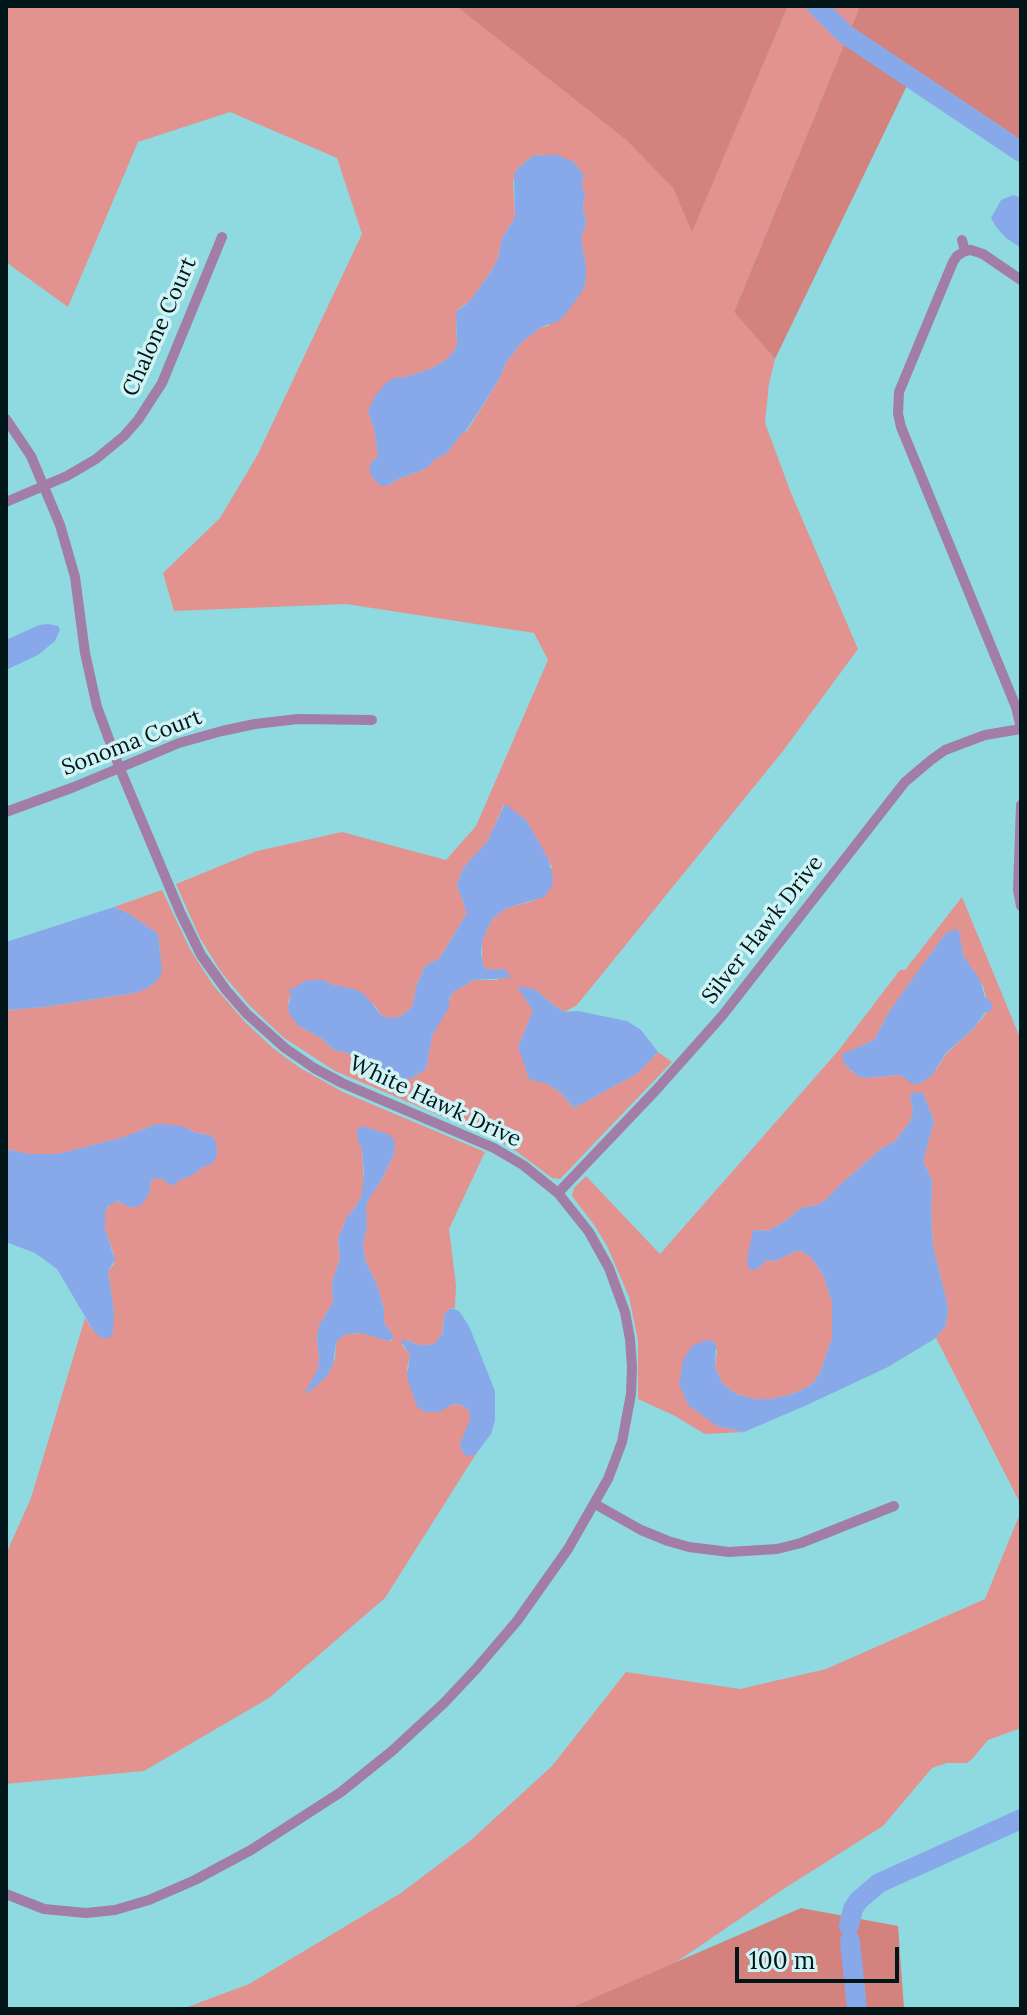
<!DOCTYPE html>
<style>
body{margin:0}
#map{position:relative;width:1027px;height:2015px;overflow:hidden;background:#8fdae0;font-family:Lora,serif}
canvas{display:block}
.frame{position:absolute;inset:0;border:8px solid #011618;pointer-events:none}
.scale{position:absolute;left:735px;top:1947px;width:164px;height:36px;box-sizing:border-box;border:4px solid #011618;border-top:0;padding-left:10px;font-size:24px;line-height:28px;white-space:nowrap;color:#011618;-webkit-text-stroke:6px #d0f3f6;paint-order:stroke}
</style>
<div id="map">
<canvas width="1027" height="2015"></canvas>
<div class="frame"></div>
<div class="scale">100 m</div>
</div>
<script>
const context = document.querySelector('canvas').getContext('2d');
context.lineJoin = 'round';
function fillPath(path, color) {
  context.fillStyle = color;
  context.fill(path, 'evenodd');
}
function poly(rows) {
  const path = new Path2D();
  for (const r of rows) {
    path.moveTo(r[0], r[1]);
    for (let i = 2; i < r.length; i += 2) path.lineTo(r[i], r[i + 1]);
  }
  return path;
}
function strokePath(path, color, width, dash) {
  context.strokeStyle = color;
  context.lineWidth = width;
  context.lineCap = dash ? 'butt' : 'round';
  context.setLineDash(dash || []);
  context.stroke(path);
}
function drawText(font, color, halo, rows, align = 'center') {
  context.font = font + ' Lora,serif';
  context.lineWidth = 7;
  context.setLineDash([]);
  context.textBaseline = 'middle';
  context.strokeStyle = halo;
  context.fillStyle = color;
  for (const [text, x, y, turn = 0] of rows) {
    context.save();
    context.translate(x, y);
    context.rotate((+turn || 0) * Math.PI / 180);
    context.textAlign = isNaN(turn) ? turn : align;
    if (halo) context.strokeText(text, 0, 0);
    context.fillText(text, 0, 0);
    context.restore();
  }
}
fillPath(poly([
 [6,6,456,6,626,140,673,188,692,231,788,6,860,6,734,312,775,359,769,384,765,423,791,493,858,649,783,751,577,1005,565,1012,555,1006,534,989,533,1011,518,1047,548,1084,561,1093,574,1108,638,1073,658,1052,672,1062,560,1179,552,1178,516,1151,493,1138,335,1071,284,1038,249,1005,221,972,200,938,176,884,257,851,342,832,446,860,476,826,548,660,534,633,346,604,174,611,163,573,220,518,258,454,362,234,337,158,230,112,138,142,68,307,6,262],
 [548,155,583,174,582,188,585,192,583,208,586,223,581,238,586,267,586,279,583,290,548,326,541,327,522,342,507,361,498,381,467,431,463,432,447,453,435,459,428,467,420,471,398,479,389,485,370,464,378,456,374,428,368,412,394,379,406,377,430,369,443,362,453,353,457,345,456,318,460,308,470,301,490,273,498,259,502,238,515,218,513,182,518,168,533,156],
 [504,805,526,820,552,867,533,901,507,908,494,917,488,927,482,941,482,962,484,967,488,970,503,969,497,980,474,980,453,992,432,1036,426,1069,412,1078,398,1078,345,1052,334,1050,321,1038,299,1026,288,1003,291,995,323,980,333,985,343,987,375,1006,381,1015,389,1018,400,1017,408,1011,413,1005,416,987,425,966,440,958,467,913,457,885,463,868,487,842],
 [162,890,190,949,213,985,246,1023,273,1048,300,1068,343,1092,485,1152,449,1229,456,1285,455,1308,450,1308,444,1317,442,1335,434,1344,429,1345,419,1345,406,1340,402,1345,410,1354,407,1369,443,1409,447,1406,460,1404,468,1409,471,1417,460,1447,465,1455,476,1454,385,1598,269,1698,144,1771,6,1784,6,1554,31,1498,85,1318,93,1330,114,1312,108,1271,114,1264,114,1255,105,1229,105,1211,112,1202,122,1202,129,1207,149,1194,151,1181,154,1178,177,1181,191,1175,203,1167,210,1135,196,1133,189,1129,153,1125,125,1137,58,1154,29,1154,6,1149,6,1010,44,1007,134,993,152,985,161,963,158,934,129,914,114,907],
 [357,1132,394,1154,382,1179,368,1199,366,1208,365,1235,363,1243,365,1260,377,1285,384,1309,384,1322,392,1334,393,1339,391,1341,385,1340,374,1336,361,1333,347,1334,342,1336,336,1343,335,1358,330,1370,327,1376,306,1393,318,1369,319,1359,317,1336,324,1317,333,1302,332,1282,340,1259,338,1238,347,1217,356,1206,362,1195,364,1185,362,1150],
 [962,897,1021,1040,1021,1505,936,1338,946,1325,948,1307,933,1247,931,1214,932,1180,923,1161,934,1121,923,1093,910,1094,913,1112,910,1122,894,1142,881,1149,841,1184,826,1200,817,1205,801,1208,784,1222,768,1231,754,1230,758,1269,766,1260,775,1261,796,1251,801,1251,812,1258,823,1275,832,1301,832,1338,820,1373,813,1383,802,1390,786,1396,770,1399,754,1399,736,1394,722,1383,715,1367,717,1351,711,1340,717,1426,744,1432,705,1434,673,1415,638,1399,638,1341,629,1297,608,1248,595,1226,572,1196,574,1188,586,1176,660,1254,838,1051,900,970,905,970],
 [959,932,963,955,983,986,989,1010,972,1030,946,1054,937,1068,921,1083,899,1075,864,1078,852,1072,842,1055,874,1040,889,1012,943,937,946,933],
 [1021,1511,1021,1728,988,1740,973,1758,967,1763,947,1763,932,1768,883,1826,782,1890,675,1963,568,2009,182,2009,249,1984,401,1893,471,1840,552,1766,626,1672,740,1689,826,1669,985,1599]
]), '#e3938f');
fillPath(poly([
 [456,6,788,6,692,232,673,188,626,140],
 [860,6,1021,6,1021,140,915,69,775,359,734,312],
 [801,1908,898,1926,904,2009,568,2009]
]), '#d3827e');
fillPath(poly([
 [548,155,557,155,574,162,583,174,582,188,585,192,583,208,586,223,581,238,586,267,586,279,583,290,565,315,557,322,541,327,522,342,507,361,498,381,466,431,463,432,447,453,435,459,428,467,420,471,398,479,389,485,381,486,375,481,370,473,370,464,378,456,374,428,368,412,375,396,386,383,394,378,406,377,430,369,443,362,453,353,457,345,456,312,470,301,490,273,498,259,502,238,515,218,514,174,518,168,533,156],
 [1013,195,1021,198,1021,248,1006,238,996,227,991,218,1001,200],
 [48,624,58,626,60,630,55,641,38,655,6,670,6,640,39,625],
 [505,804,526,820,548,858,553,878,552,886,544,897,507,908,494,917,488,927,482,941,481,954,484,967,488,970,503,969,508,972,510,978,474,980,453,992,449,999,449,1007,432,1036,426,1069,412,1078,400,1081,398,1078,345,1052,334,1050,321,1038,299,1026,290,1015,288,1008,291,995,289,990,291,988,294,989,301,983,309,980,323,980,333,985,354,989,364,994,381,1015,389,1018,400,1017,408,1011,413,1005,416,987,425,966,440,958,467,913,457,885,463,868,487,842],
 [114,907,129,914,158,934,162,972,158,980,146,989,134,993,44,1007,6,1010,6,942],
 [955,929,959,931,963,955,980,980,985,997,991,1002,993,1009,985,1013,972,1030,946,1053,932,1075,921,1083,912,1084,904,1077,899,1075,864,1078,858,1076,846,1066,841,1055,874,1040,889,1012,915,975,946,933],
 [517,986,534,989,555,1006,565,1012,578,1011,627,1021,641,1030,658,1052,638,1073,574,1108,561,1093,548,1084,529,1079,518,1047,533,1011],
 [916,1092,923,1093,934,1121,923,1161,932,1180,931,1214,933,1247,948,1307,946,1325,936,1338,888,1367,807,1405,744,1432,717,1426,688,1405,679,1384,683,1360,692,1346,704,1341,711,1340,716,1344,715,1367,722,1383,736,1394,754,1399,770,1399,786,1396,802,1390,813,1383,820,1373,832,1338,832,1301,823,1275,812,1258,801,1251,796,1251,775,1261,766,1260,758,1269,751,1270,748,1266,747,1260,753,1230,768,1231,784,1222,801,1208,817,1205,826,1200,841,1184,881,1149,894,1142,910,1122,913,1112,910,1094],
 [162,1124,182,1126,196,1133,210,1135,216,1141,217,1155,212,1164,203,1167,191,1176,177,1181,177,1184,174,1185,168,1184,165,1180,154,1178,151,1181,149,1194,142,1204,137,1207,129,1207,118,1201,108,1206,105,1212,105,1229,115,1260,108,1271,114,1312,113,1332,110,1338,101,1338,93,1330,57,1269,35,1253,6,1242,6,1149,29,1154,58,1154,124,1137,154,1125],
 [363,1126,390,1135,395,1142,394,1154,382,1179,368,1200,366,1208,367,1227,363,1243,365,1260,377,1285,384,1309,384,1322,392,1334,393,1339,388,1341,361,1333,348,1334,342,1336,336,1343,333,1364,327,1376,313,1389,304,1394,318,1369,319,1359,317,1336,319,1326,333,1302,332,1282,340,1259,338,1238,347,1217,356,1206,362,1195,364,1172,362,1150,356,1135,359,1128],
 [451,1308,459,1311,469,1326,495,1391,495,1420,491,1434,476,1454,470,1456,465,1455,460,1447,461,1441,471,1417,468,1409,460,1404,451,1405,439,1412,425,1412,417,1407,407,1377,410,1354,401,1342,402,1340,406,1340,419,1345,429,1345,434,1344,442,1335,445,1313]
]), '#88a9e9');
strokePath(poly([
 [817,6,845,34,1021,152],
 [849,1926,853,1909,858,1901,879,1883,1021,1819],
 [850,1941,857,2009]
]), '#88a9e9', 20);
strokePath(poly([
 [962,240,965,251,957,256,953,262,899,392,898,414,901,427,1016,707,1021,728],
 [965,251,971,250,983,254,1021,280],
 [6,419,31,456,60,525,75,577,85,653,97,707,120,769,180,912,201,955,226,990,247,1014,285,1048,314,1068,342,1083,494,1148,523,1165,558,1193,589,1232,609,1268,625,1312,630,1339,632,1367,631,1394,622,1442,608,1479,568,1549,517,1621,476,1669,444,1703,392,1751,341,1792,251,1850,195,1880,149,1900,115,1910,86,1913,44,1909,6,1894],
 [6,502,67,476,96,459,124,436,138,420,162,383,222,237],
 [1021,805,1018,890,1021,906],
 [6,812,74,787,179,743,222,731,255,724,298,719,372,720],
 [558,1193,657,1089,722,1016,905,782,931,760,945,750,985,735,1021,729],
 [595,1504,641,1530,668,1541,689,1547,729,1552,777,1549,801,1543,894,1506]
]), '#a27da6', 10);
drawText('22px', '#011618', '#d0f3f6', [
 ["Chalone Court",160,327,-66],
 ["Sonoma Court",132,743,-21],
 ["Silver Hawk Drive",763,930,-52],
 ["White Hawk Drive",435,1102,25]
]);
</script>
